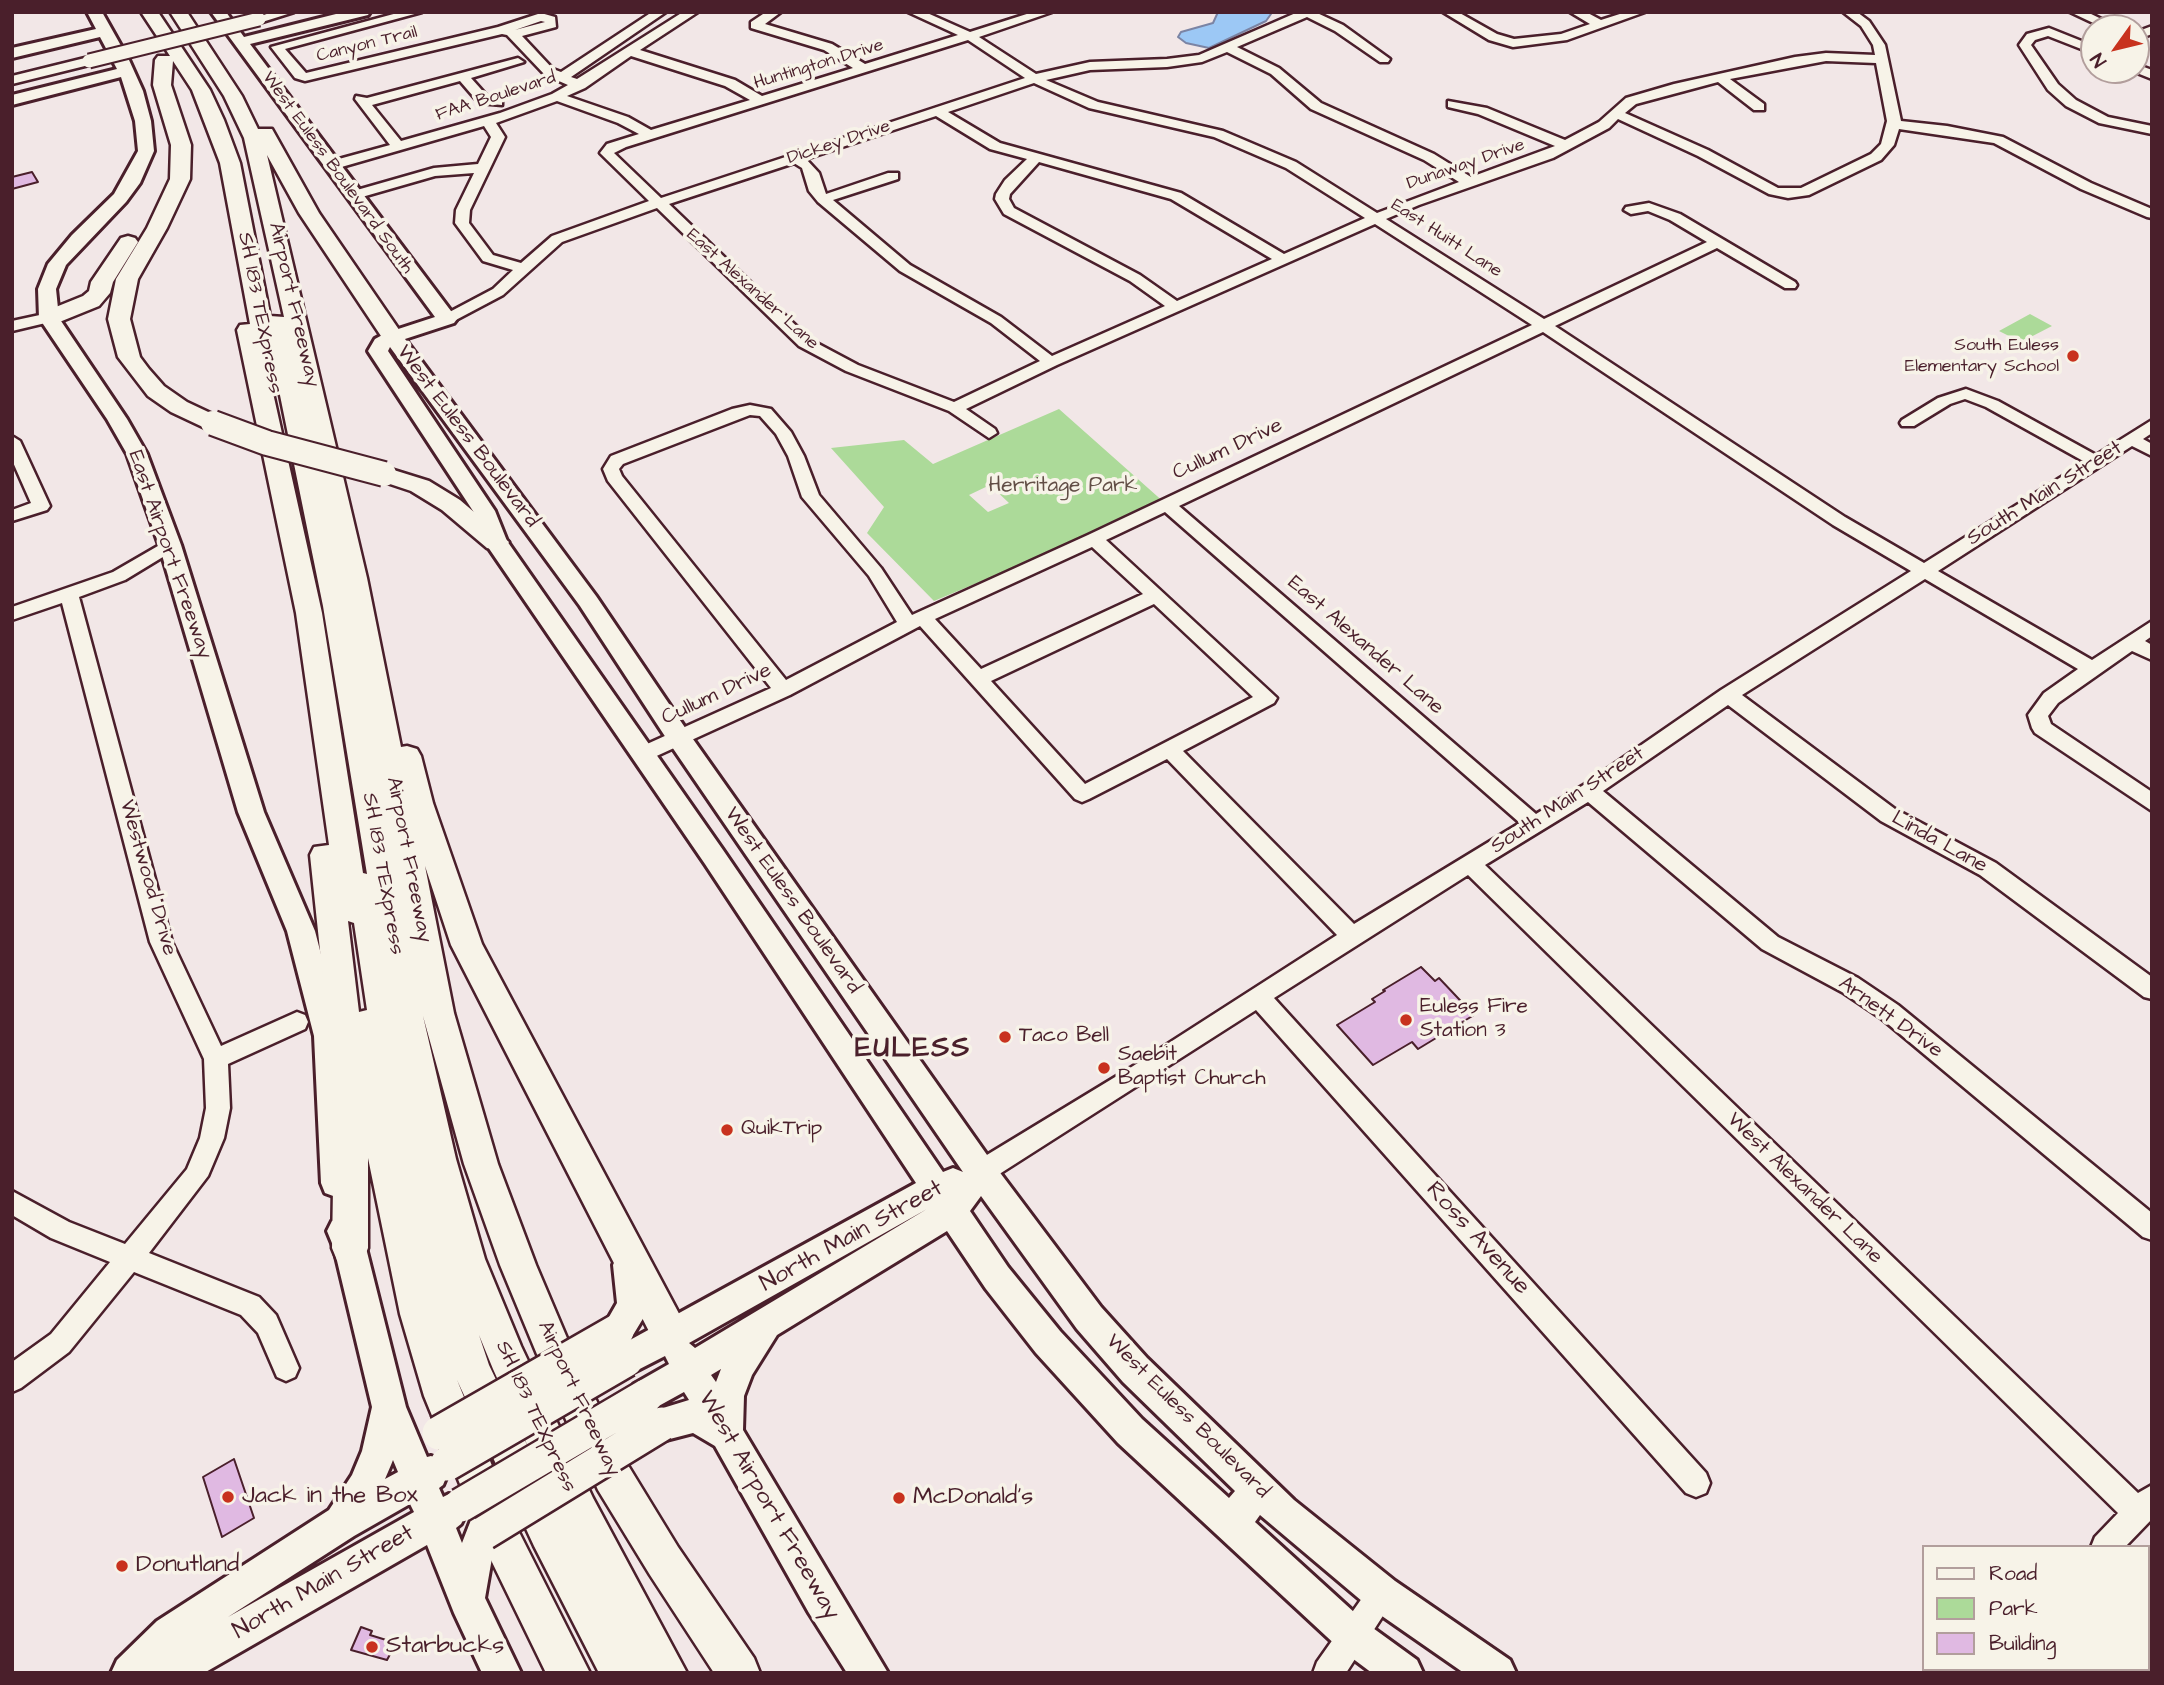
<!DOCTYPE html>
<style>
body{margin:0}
#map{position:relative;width:2164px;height:1685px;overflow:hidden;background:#f2e7e7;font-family:"Architects Daughter",sans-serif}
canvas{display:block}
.frame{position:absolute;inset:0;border:14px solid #4a1f2b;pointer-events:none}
.legend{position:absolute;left:1922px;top:1545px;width:228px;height:126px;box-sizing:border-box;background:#f7f3e8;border:2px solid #b29e9c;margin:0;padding:9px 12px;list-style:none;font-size:21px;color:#4a1f2b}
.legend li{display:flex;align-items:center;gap:14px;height:35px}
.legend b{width:35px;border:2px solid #b29e9c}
.north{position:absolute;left:2080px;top:14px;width:70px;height:70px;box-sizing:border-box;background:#f7f3e8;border:2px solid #b29e9c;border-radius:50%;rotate:236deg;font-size:19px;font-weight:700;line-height:28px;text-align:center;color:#4a1f2b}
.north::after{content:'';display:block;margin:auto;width:24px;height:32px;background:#c8321e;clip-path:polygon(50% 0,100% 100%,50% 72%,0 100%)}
</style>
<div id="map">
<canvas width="2164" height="1685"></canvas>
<div class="frame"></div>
<ul class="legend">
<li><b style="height:9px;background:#f7f3e8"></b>Road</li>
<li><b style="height:19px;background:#acda99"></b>Park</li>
<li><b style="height:19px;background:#e0b9e2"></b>Building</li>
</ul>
<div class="north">N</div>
</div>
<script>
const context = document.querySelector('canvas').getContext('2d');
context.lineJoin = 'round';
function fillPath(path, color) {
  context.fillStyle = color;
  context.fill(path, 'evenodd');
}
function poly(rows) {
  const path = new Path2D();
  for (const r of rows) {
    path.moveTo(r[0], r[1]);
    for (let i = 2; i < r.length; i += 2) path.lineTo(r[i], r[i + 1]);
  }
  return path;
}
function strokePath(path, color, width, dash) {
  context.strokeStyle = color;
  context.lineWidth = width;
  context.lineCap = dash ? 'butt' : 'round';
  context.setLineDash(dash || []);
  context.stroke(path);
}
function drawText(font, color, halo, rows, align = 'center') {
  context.font = font + ' "Architects Daughter",sans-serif';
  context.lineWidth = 7;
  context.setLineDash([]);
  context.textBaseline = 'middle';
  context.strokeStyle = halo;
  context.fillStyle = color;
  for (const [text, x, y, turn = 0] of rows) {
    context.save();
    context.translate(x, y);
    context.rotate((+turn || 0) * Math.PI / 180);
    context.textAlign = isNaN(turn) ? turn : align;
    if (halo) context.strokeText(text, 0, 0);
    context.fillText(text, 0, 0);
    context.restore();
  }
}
fillPath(poly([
 [2030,314,2052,326,2021,342,1999,331],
 [1059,409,1166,504,934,601,867,533,884,507,831,448,904,440,933,464],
 [990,485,1009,503,988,512,969,495]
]), '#acda99');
const water = poly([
 [1218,12,1270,12,1271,14,1266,21,1209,48,1186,43,1178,37,1181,32,1213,23,1218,12]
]);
fillPath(water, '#9cc8f5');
strokePath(water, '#7b84a4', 2);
const building = poly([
 [32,172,38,182,12,189,12,177,32,172],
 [1421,967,1435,981,1439,978,1474,1015,1418,1049,1412,1042,1373,1065,1337,1025,1375,1002,1372,999,1385,991,1383,990,1421,967],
 [234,1459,254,1518,222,1537,203,1477,234,1459],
 [361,1627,372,1631,370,1635,396,1643,387,1660,351,1650,361,1627]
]);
fillPath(building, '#e0b9e2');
strokePath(building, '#4a1f2b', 2);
const minor = poly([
 [272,12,294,12,259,23,253,19,272,12],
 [401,12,422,12,285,49,306,73,498,27,541,13,555,17,556,27,522,36,553,69,561,72,652,12,666,12,571,77,577,79,683,12,698,12,640,50,735,80,762,96,853,68,824,50,751,28,751,22,766,12,781,12,765,24,832,44,865,64,958,35,908,12,925,12,970,32,1033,12,1052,12,979,37,1036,74,1090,62,1167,59,1199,55,1298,12,1315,12,1343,25,1390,59,1388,62,1380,62,1335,31,1307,17,1237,47,1279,68,1321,103,1434,154,1471,177,1555,146,1478,114,1448,107,1448,101,1487,108,1565,140,1599,122,1626,98,1674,84,1795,57,1826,53,1875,55,1873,45,1861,26,1843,12,1857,12,1869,21,1885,45,1901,121,1947,126,2003,137,2091,183,2152,209,2152,218,2147,217,2081,189,1994,143,1899,129,1894,145,1881,160,1809,195,1788,198,1769,194,1698,156,1618,119,1609,128,1553,158,1419,205,1386,219,1544,319,1707,242,1670,220,1648,211,1631,214,1624,210,1626,207,1649,203,1680,214,1795,282,1797,285,1795,288,1785,288,1717,248,1555,326,1845,517,1924,563,2085,462,1986,407,1965,399,1950,404,1914,426,1902,426,1900,423,1902,420,1938,398,1966,389,1998,401,2096,455,2152,420,2152,433,2143,439,2152,444,2152,456,2132,446,1938,571,2092,660,2152,621,2152,636,2145,641,2152,645,2152,660,2132,651,2058,703,2048,716,2051,724,2152,792,2152,811,2035,733,2032,728,2028,715,2044,693,2078,669,1925,579,1742,695,1895,809,1996,863,2152,977,2152,999,2144,997,1980,875,1881,821,1728,705,1603,791,1778,937,1858,978,1898,1005,2152,1213,2152,1240,2143,1237,1882,1019,1842,992,1762,949,1588,802,1485,865,2138,1493,2152,1485,2152,1519,2125,1547,2091,1547,2095,1537,2118,1513,1468,875,1274,998,1706,1473,1710,1483,1706,1493,1696,1497,1686,1493,1256,1010,990,1180,981,1183,972,1180,969,1172,972,1164,1130,1068,1337,935,1167,759,1089,799,1082,802,1075,799,920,626,790,695,650,759,643,761,636,759,633,754,636,749,771,688,608,481,603,469,611,456,732,409,750,405,771,409,791,432,804,456,819,495,881,568,912,615,1088,535,1532,325,1375,224,1057,365,966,409,995,429,997,433,989,438,949,411,846,371,799,346,657,208,562,242,503,295,452,322,442,322,439,319,442,316,493,289,513,270,483,261,455,223,456,210,474,173,435,176,355,199,348,195,350,192,434,168,478,164,491,137,484,126,338,168,328,168,328,162,390,145,355,99,356,96,367,98,518,58,524,62,471,78,488,97,502,99,502,105,479,103,460,81,372,105,401,141,500,113,552,94,568,85,545,75,507,35,502,34,305,81,295,78,271,47,401,12],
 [541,21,545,22,515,30,541,21],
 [968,40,1025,78,661,198,614,153,626,147,968,40],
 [1227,52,1271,74,1311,109,1424,160,1459,182,1377,213,1296,162,1223,131,1098,102,1046,80,1090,70,1167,67,1202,62,1227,52],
 [631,56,725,86,750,100,651,130,628,117,567,96,585,88,631,56],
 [1826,61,1876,63,1887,121,1881,144,1871,154,1801,188,1778,188,1708,150,1625,113,1636,104,1718,82,1754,110,1764,110,1764,104,1730,79,1826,61],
 [1034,83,1089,108,1214,137,1286,168,1365,218,1284,254,1181,193,1000,143,948,112,1034,83],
 [557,101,618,123,639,134,607,144,600,153,649,201,552,236,521,263,493,255,469,223,470,210,505,137,496,123,557,101],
 [936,116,990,149,1027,159,1005,180,996,194,995,199,1004,214,1130,281,1165,306,1052,356,1001,317,910,265,833,200,898,179,898,173,888,173,826,194,819,173,806,159,936,116],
 [1039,162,1171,199,1272,259,1177,301,1140,275,1014,208,1009,199,1010,194,1039,162],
 [794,163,802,168,809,191,818,202,900,271,991,323,1040,361,954,402,858,365,811,340,669,204,794,163],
 [1543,332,1833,525,1911,571,1721,690,1582,786,1536,814,1179,506,1543,332],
 [750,415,760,416,776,434,788,456,802,497,869,576,897,622,786,680,622,476,619,469,623,464,750,415],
 [1165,512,1520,823,1354,924,1183,751,1274,703,1277,698,1106,540,1165,512],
 [1092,547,1143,594,981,669,935,619,1092,547],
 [1154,604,1253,697,1085,784,991,681,1154,604],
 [1443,12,1458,12,1497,34,1514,39,1561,34,1590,24,1570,12,1586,12,1601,20,1626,12,1645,12,1567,40,1513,47,1489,40,1443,12],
 [2070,12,2087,12,2120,28,2104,28,2070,12],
 [2152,26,2152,34,2136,40,2136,32,2152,26],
 [2049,28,2094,46,2094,54,2048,36,2035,40,2031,45,2058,84,2076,100,2108,117,2152,126,2152,134,2099,123,2066,106,2048,90,2019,45,2027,34,2049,28],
 [89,57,95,61,93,64,12,84,12,76,89,57],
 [2136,64,2152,70,2152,79,2132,71,2136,70,2136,64],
 [49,313,57,318,54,321,12,331,12,321,49,313],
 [12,436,20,441,50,506,47,510,12,521,12,510,31,503,12,460,12,436],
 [170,539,176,541,179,545,176,549,125,580,79,597,172,942,221,1046,297,1012,305,1015,308,1022,305,1029,228,1064,230,1108,224,1138,208,1176,149,1253,259,1297,276,1315,299,1368,295,1377,286,1381,277,1377,258,1333,241,1315,134,1272,69,1352,21,1388,12,1392,12,1362,51,1334,110,1262,51,1238,12,1215,12,1191,69,1222,125,1244,187,1169,200,1138,206,1108,204,1059,150,942,62,603,12,620,12,607,113,572,170,539],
 [1382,1579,1392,1584,1397,1594,1346,1673,1313,1673,1317,1662,1372,1584,1382,1579],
 [1968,1669,1999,1669,1997,1673,1966,1673,1968,1669]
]);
const major = poly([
 [87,12,102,12,129,60,143,91,151,121,154,151,140,183,126,202,66,265,56,289,59,318,127,419,147,454,181,545,264,812,315,931,342,1036,351,1183,347,1193,336,1197,325,1193,321,1183,314,1036,287,931,238,812,159,545,127,454,107,419,39,318,38,289,48,264,72,235,114,194,138,151,135,121,121,77,12,105,12,95,117,69,100,37,12,58,12,48,96,29,87,12],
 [211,12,226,12,244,37,344,12,370,12,368,15,250,44,457,319,454,323,405,339,596,596,688,732,992,1162,1101,1307,1147,1358,1294,1500,1395,1581,1510,1660,1516,1673,1464,1673,1369,1607,1260,1515,1255,1522,1366,1623,1417,1660,1423,1673,1372,1673,1340,1649,1118,1443,1036,1353,986,1289,947,1231,777,1335,752,1375,744,1396,743,1430,888,1673,847,1673,809,1613,715,1446,693,1433,662,1441,650,1436,645,1424,650,1412,689,1400,684,1392,646,1413,634,1408,629,1396,634,1384,669,1364,665,1356,626,1376,614,1371,609,1360,614,1349,619,1346,605,1342,601,1331,617,1303,613,1265,618,1254,629,1250,640,1254,645,1265,650,1307,630,1340,916,1183,705,864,488,547,473,511,368,351,375,339,386,333,435,317,211,12],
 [390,347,580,606,670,744,963,1172,953,1168,943,1172,723,850,507,541,495,511,388,351,390,347],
 [981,1196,1077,1329,1123,1382,1235,1491,1229,1498,1142,1419,1060,1331,1008,1267,970,1211,981,1196],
 [927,1209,695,1348,689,1343,927,1209],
 [721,1369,716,1382,711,1375,721,1369],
 [343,1217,354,1221,366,1248,406,1407,427,1457,431,1456,443,1461,448,1473,443,1485,439,1488,443,1497,449,1494,461,1500,467,1512,461,1524,456,1528,462,1543,471,1520,484,1515,497,1520,502,1533,492,1558,485,1598,521,1673,482,1673,454,1613,427,1545,204,1673,111,1673,117,1660,157,1621,329,1510,352,1475,362,1451,372,1407,334,1248,327,1231,332,1221,343,1217],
 [393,1460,398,1472,385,1479,391,1465,393,1460],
 [410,1504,414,1512,228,1617,354,1536,410,1504]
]);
const highway = poly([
 [141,12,158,12,210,90,224,120,240,163,270,316,284,317,244,138,224,96,170,12,187,12,242,96,258,129,272,129,319,213,404,337,401,342,385,342,299,213,267,155,367,578,401,747,407,746,417,749,421,756,433,803,482,944,684,1323,690,1336,684,1349,671,1354,658,1349,451,945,425,866,454,1013,498,1164,536,1265,572,1350,626,1462,678,1547,754,1658,760,1673,714,1673,650,1575,598,1490,546,1376,500,1265,464,1164,423,1016,456,1159,485,1259,521,1346,593,1498,687,1673,599,1673,534,1546,457,1380,519,1532,590,1673,546,1673,491,1560,424,1396,400,1314,368,1158,368,1248,363,1260,350,1265,337,1260,332,1248,334,1129,331,1055,310,855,314,847,329,845,296,613,237,330,240,325,250,324,220,163,192,90,173,61,171,85,191,145,190,179,167,228,138,279,130,319,140,357,149,369,164,386,187,402,221,418,225,423,221,428,205,428,171,412,148,396,118,357,108,319,116,279,147,228,170,179,171,145,153,85,155,60,158,56,170,56,141,12],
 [272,356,323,606,367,874,363,873,322,613,265,357,272,356],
 [348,921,354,923,367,1010,359,1012,348,921],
 [479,1335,493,1369,530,1451,489,1365,479,1335],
 [128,236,135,238,138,242,113,282,110,293,99,306,57,323,41,323,38,318,41,313,83,296,89,291,91,282,121,238,128,236],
 [384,467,429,481,460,500,509,542,505,548,496,550,487,548,442,510,411,491,375,479,372,474,375,469,384,467]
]);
strokePath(minor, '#4a1f2b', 5);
strokePath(major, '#4a1f2b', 6);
strokePath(highway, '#4a1f2b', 5);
fillPath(minor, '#f7f3e8');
fillPath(major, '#f7f3e8');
fillPath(highway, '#f7f3e8');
const minorBridge = poly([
 [89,61,259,19]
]);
const majorBridge = poly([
 [439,1433,617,1331],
 [447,1464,626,1360],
 [461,1505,646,1396],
 [484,1533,662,1424]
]);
const highwayBridge = poly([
 [213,423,267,443,384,474]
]);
strokePath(minorBridge, '#4a1f2b', 17, []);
strokePath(majorBridge, '#4a1f2b', 38, []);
strokePath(highwayBridge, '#4a1f2b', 28, []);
strokePath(minorBridge, '#f7f3e8', 13);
strokePath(majorBridge, '#f7f3e8', 33);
strokePath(highwayBridge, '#f7f3e8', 24);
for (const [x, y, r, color] of [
 [2073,356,7,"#c8321e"],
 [1406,1020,7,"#c8321e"],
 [1005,1037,7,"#c8321e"],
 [1104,1068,7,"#c8321e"],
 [727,1130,7,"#c8321e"],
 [228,1497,7,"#c8321e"],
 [899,1498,7,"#c8321e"],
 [122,1566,7,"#c8321e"],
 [372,1647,7,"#c8321e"]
]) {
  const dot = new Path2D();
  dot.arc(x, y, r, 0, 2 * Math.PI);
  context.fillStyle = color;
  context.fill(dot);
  strokePath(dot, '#f7f3e8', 2.5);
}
drawText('18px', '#4a1f2b', '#f7f3e8', [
 ["Canyon Trail",367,45,-14],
 ["Huntington Drive",819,65,-17],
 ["FAA Boulevard",496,97,-18],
 ["Dickey Drive",839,143,-18],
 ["Dunaway Drive",1466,165,-19],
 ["West Euless Boulevard South",337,173,54],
 ["East Huitt Lane",1446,239,33],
 ["East Alexander Lane",752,290,42]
]);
drawText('18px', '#4a1f2b', '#f7f3e8', [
 ["South Euless",2059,346],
 ["Elementary School",2059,367]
], 'right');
drawText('21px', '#4a1f2b', '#f7f3e8', [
 ["Airport Freeway",293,305,77],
 ["SH 183 TEXpress",259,313,79],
 ["West Euless Boulevard",467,437,53],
 ["Cullum Drive",1228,450,-25],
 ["South Main Street",2045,494,-32],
 ["East Airport Freeway",169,555,71],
 ["East Alexander Lane",1365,646,41],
 ["Cullum Drive",717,695,-25],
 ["South Main Street",1568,801,-33],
 ["Linda Lane",1939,843,29],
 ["Airport Freeway",408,860,79],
 ["SH 183 TEXpress",382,874,80],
 ["Westwood Drive",147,878,74],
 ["West Euless Boulevard",792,901,55],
 ["Arnett Drive",1890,1018,36],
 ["West Alexander Lane",1804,1189,44],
 ["Airport Freeway",578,1399,65],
 ["SH 183 TEXpress",535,1417,65],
 ["West Euless Boulevard",1187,1417,45]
]);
drawText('21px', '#624e46', '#f7f3e8', [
 ["Herritage Park",1063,487]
]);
drawText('21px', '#4a1f2b', '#f7f3e8', [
 ["Euless Fire",1420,1008],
 ["Station 3",1420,1032],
 ["Taco Bell",1019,1037],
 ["Saebit",1118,1056],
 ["Baptist Church",1118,1080],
 ["QuikTrip",741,1130]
], 'left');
drawText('24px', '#4a1f2b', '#f7f3e8', [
 ["North Main Street",852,1237,-29],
 ["Ross Avenue",1477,1239,48],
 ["West Airport Freeway",768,1506,60],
 ["North Main Street",324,1583,-30]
]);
drawText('24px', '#4a1f2b', '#f7f3e8', [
 ["Jack in the Box",242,1497],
 ["McDonald's",913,1498],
 ["Donutland",136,1566],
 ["Starbucks",386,1647]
], 'left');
context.letterSpacing = '2px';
drawText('bold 28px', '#4a1f2b', '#f7f3e8', [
 ["EULESS",913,1050]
]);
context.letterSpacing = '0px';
</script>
